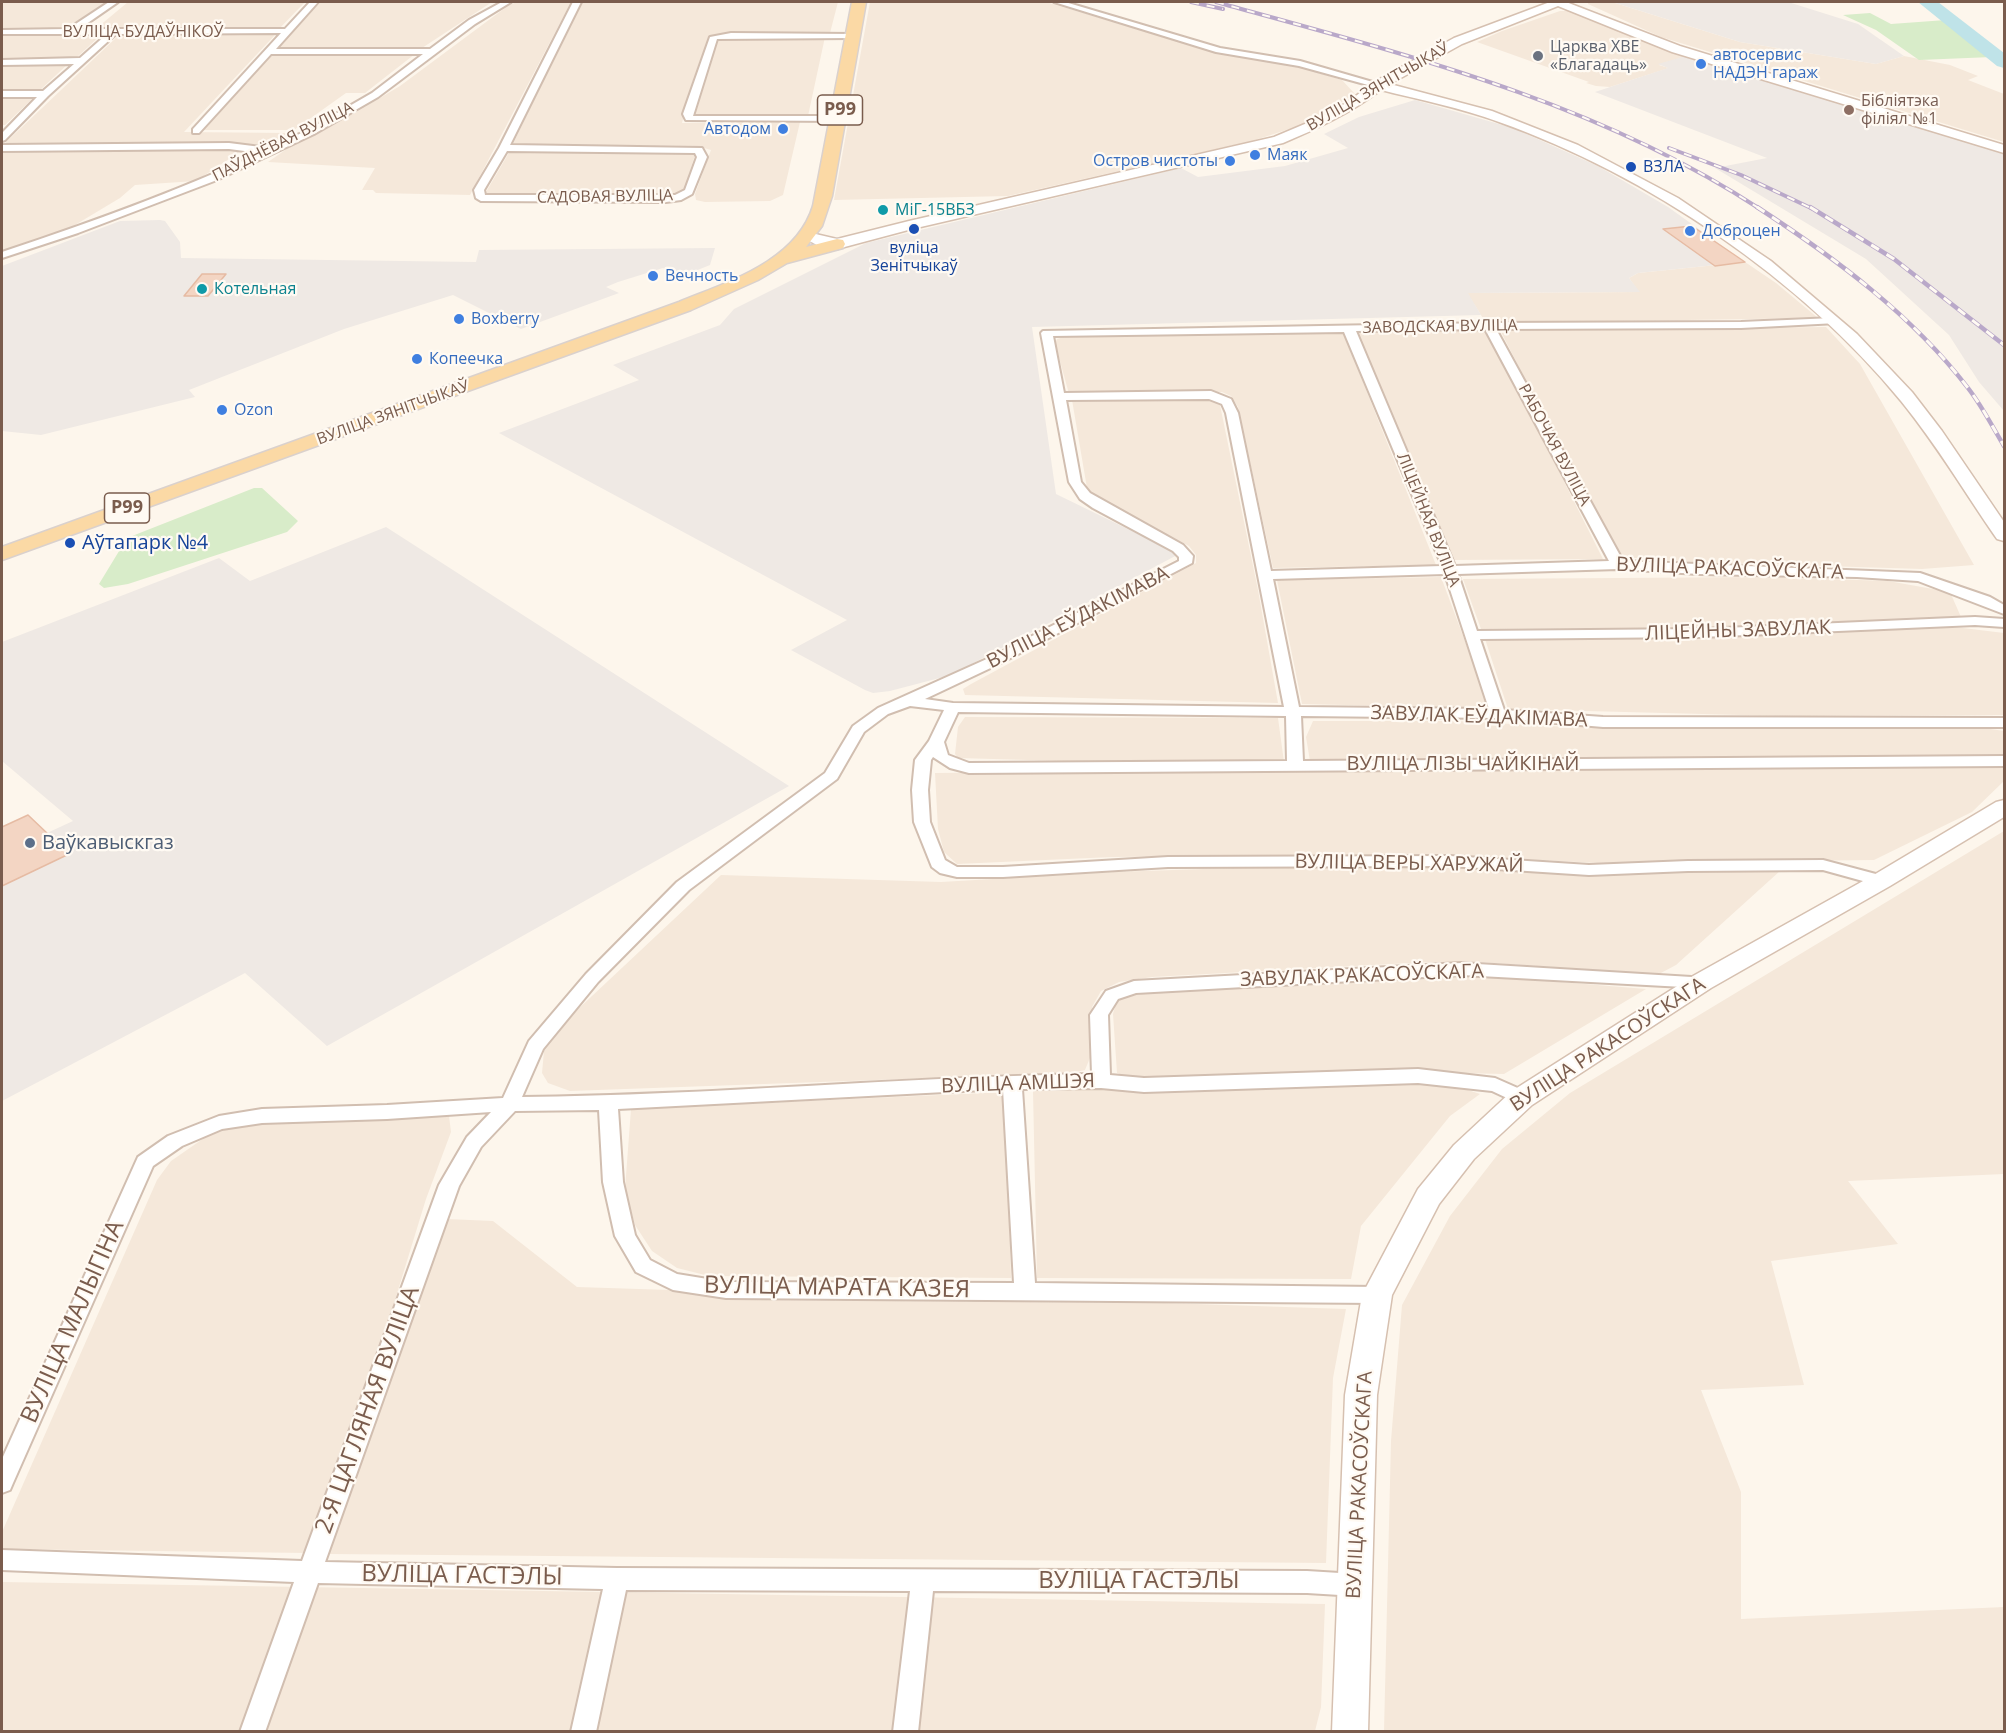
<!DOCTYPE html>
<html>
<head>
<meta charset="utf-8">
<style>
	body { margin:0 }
	#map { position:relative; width:2006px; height:1733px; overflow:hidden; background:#fdf6ec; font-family:"Open Sans",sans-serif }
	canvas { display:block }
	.frame { position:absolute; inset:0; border:3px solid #7a5c4d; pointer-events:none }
</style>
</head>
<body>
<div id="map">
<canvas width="2006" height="1733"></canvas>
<div class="frame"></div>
</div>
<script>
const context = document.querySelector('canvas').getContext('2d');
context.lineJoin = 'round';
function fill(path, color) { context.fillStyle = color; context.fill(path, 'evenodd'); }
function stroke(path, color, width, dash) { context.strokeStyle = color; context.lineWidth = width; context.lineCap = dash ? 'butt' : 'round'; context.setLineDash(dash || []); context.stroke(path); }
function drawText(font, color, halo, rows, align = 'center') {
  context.font = font + ' "Open Sans",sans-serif'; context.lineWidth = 4.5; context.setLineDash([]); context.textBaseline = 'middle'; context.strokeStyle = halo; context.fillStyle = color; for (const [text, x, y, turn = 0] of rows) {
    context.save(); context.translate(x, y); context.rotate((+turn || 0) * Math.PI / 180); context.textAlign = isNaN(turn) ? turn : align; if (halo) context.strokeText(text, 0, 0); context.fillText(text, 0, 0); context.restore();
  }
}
const residential = new Path2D(`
	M2,2H107L62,30H2Z
	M128,2H305L279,29L103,30L98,27Z
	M321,2H492L419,50L277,48Z
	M517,2H571L470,195L376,193L373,190H362L375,168L268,162L291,146L353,114L400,86L509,5Z
	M581,2H838L830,33L722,34L709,37L694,77L682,123L800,122L783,195L770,201L705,202L696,200L695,194L711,150L697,146L513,144Z
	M870,2H1046L1222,54L1302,68L1342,80L1355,94L1308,123L1252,141L1008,196L834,200Z
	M1588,2H1612L1740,42L1876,64L1904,56L1950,65L1978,76L1968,80L2004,94V142L1661,37L1588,4Z
	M1560,11H1571L1689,55L1659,65L1669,68L1610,87L1596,86L1586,83L1589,82L1477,42L1502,31Z
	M272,33L274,36L184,132L288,133L275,144L2,146L119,35Z
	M2,34L101,35L75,59L2,60Z
	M721,37H825L808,116L695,115L714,44Z
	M274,53L415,54L365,93H346L294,130H203Z
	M69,63L39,91L2,92V64Z
	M2,96H35L5,125H2Z
	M199,147L241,151L196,181L135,185L120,198L70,228L2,252V150Z
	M510,151H691L695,155L685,187L681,192L668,197L488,195L486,192Z
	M1745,262L1776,283L1818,318L1486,323L1467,293L1639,292L1629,278L1638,273Z
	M1826,327L1860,364L1974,565L1922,569L1693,562L1622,557L1547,422L1500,330Z
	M1485,329L1533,420L1603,559L1452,560L1356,332Z
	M1343,332L1436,565L1273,568L1238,407L1231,396L1222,392L1069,394L1055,343L1057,339L1067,336Z
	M1205,399L1213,400L1220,405L1258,590L1278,703L965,695L963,689L971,684L1196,563V555L1189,546L1096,497L1087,488L1072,400Z
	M1441,577L1487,700L1486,705L1480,708L1302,704L1277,580Z
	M1770,577L1888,581L1950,592L1961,617L1745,628L1481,629L1463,579Z
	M1909,628H1963L2004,633V715L1781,716L1508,709L1485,639L1689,636Z
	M965,717L1278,718L1284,762L1134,763L958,758L955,754L958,727Z
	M1313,721H1456L1569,727L1984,728L2004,731V758L1310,761L1306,737Z
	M2004,763V781L1972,812L1874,860L1598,863L1418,854L1112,857L957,864L944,852L938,829L935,773Z
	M2004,831V1174L1848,1181L1898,1244L1771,1261L1804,1385L1701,1390L1741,1492V1619L2004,1607V1731H1384L1391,1441L1402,1305L1450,1216L1502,1149L1570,1093Z
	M1357,864L1486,866L1587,876L1692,868L1778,869L1780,871L1676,965L1659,974L1477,962H1429L1152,977L1119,982L1101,991L1092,1007V1053L1085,1070L1070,1073L570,1091L548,1083L542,1073L544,1051L576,1011L721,875L941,882L1113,872Z
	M1463,974L1646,989L1504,1074L1415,1072L1203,1079L1127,1077L1117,1073L1113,1014L1116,1003L1121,998L1142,994Z
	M1382,1083L1425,1084L1462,1088L1480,1094L1450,1116L1361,1226L1351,1279L1037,1278L1033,1091L1116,1088L1170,1092Z
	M1006,1092L1011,1278L709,1276L677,1268L652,1251L635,1225L625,1189L631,1109Z
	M449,1116L451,1132L426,1199L387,1326L307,1553L2,1549V1532L157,1180L171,1161L207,1136L239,1125Z
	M447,1219L493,1221L577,1287L670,1290L753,1300L1165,1303L1346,1309L1333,1378L1326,1563L329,1554Z
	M2,1582L1325,1604L1321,1707L1315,1731L2,1732Z`);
const industrial = new Path2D(`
	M1612,2H1788L1858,24L1904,56L1876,64L1740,42Z
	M1689,55L2004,152V411L1979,382L1949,335L1866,259L1715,168L1767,158L1595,92L1668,68L1658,64Z
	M1415,100L1513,128L1598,166L1668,207L1745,262L1638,273L1629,278L1640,292L1468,293L1481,315L1032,327L1056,494L1179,554L951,675L890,691L873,693L865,690L791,650L847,620L499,433L639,380L613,365L720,325L734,309L866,243L1181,168L1198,177L1285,166L1348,148L1324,134L1359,117Z
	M160,220L165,221L180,242L181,258L476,262L479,250L715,248L710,265L680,277L663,268L618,282L606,287L619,293L521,329L453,295L344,329L189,390L195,397L41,435L2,431V266L120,221Z
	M386,527L789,786L327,1046L245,973L2,1101V886L69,854L47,833L73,821L2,761V642L219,558L250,581Z`);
const green = new Path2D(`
	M1870,13L1891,24L1946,20L1992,57L1919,60L1876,30L1843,15Z
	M254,488H262L298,521L287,532L128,584L104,588L99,584L127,538Z`);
const river = new Path2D(`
	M1918,2H1938L2004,53V68L1997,66Z`);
const building = new Path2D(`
	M1692,226L1745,262L1715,266L1663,229Z
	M202,274H226L208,296H184Z
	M28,815L69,854L2,886V827Z`);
const street = new Path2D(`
	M109,2H118L79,29H285L310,2H318L276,49H430L469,20L502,2H511L475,24L378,97L314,134L217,180L78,233L2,258V252C89,223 176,192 260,153L229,149L2,151V145L229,143L269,148L308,130L372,93L423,54H271L199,133H193V129L281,33L116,34L48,96L5,140L2,141V133L37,97H2V91H43L74,64L2,65V60L80,58L107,34H2V30L68,29Z
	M573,2H581L510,145L702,148L707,157L692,194L681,200L666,202L481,201L476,198L474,190L499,148ZM507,151L695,153L697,157L685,190L675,195H485L484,190Z
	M1054,2H1065L1220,48L1300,61L1383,85L1379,88L1299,66L1216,52Z
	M731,33L852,34L856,36L852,38L717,39L693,116H839L842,117V121L686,120L683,114L710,37Z
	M1833,318L1839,321L1837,323L1741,328L1496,329L1623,561L1920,573L1990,597L2004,605V614L1918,581L1857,577L1698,574L1618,569L1458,574L1477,631L1701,629L1975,617L2004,619V627L1975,625L1701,637L1480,639L1504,710L1603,717L2004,718V727H1603L1498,718L1301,716L1303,761L2004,756V766L969,773L950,768L933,757L931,760L928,790L930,822L945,860L957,867H1003L1168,857L1450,856L1589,865L1688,861L1823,860L1887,877L1889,881L1887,885L1881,886L1823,870L1688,871L1589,875L1450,866L1168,867L1003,877H957L940,873L932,867L914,822L912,790L915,760L929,741L944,710L910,706L888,714L864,732L837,779L689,890L598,982L543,1049L522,1097C712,1095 902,1077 1092,1074L1090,1015L1106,991L1134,981L1461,963L1708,978L1711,982L1708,986L1702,988L1461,975L1136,993L1118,999L1108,1015L1110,1075L1144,1078L1418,1069L1495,1078L1529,1093L1531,1098L1529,1103L1522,1105L1492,1091L1418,1083L1144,1092L1101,1088L1022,1089L1035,1283L1377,1287L1384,1289L1387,1295L1384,1301L1377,1303L726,1298L673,1290L636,1272L615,1236L603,1182L599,1110L515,1111L481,1147L459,1186L325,1562L617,1568L1307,1571L1356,1574L1364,1577L1368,1585L1364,1593L1356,1596L1307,1593L933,1591L918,1732H893L910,1591L626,1590L596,1732H571L603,1589L318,1583L265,1732H240L294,1582L2,1570V1550L302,1561L439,1185L467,1137L491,1112L387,1119L262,1123L222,1129L182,1146L153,1166L13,1483L10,1490L2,1493V1459L138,1157L168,1136L219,1116L262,1109L387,1105L503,1098L529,1041L586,974L677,882L825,773L853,726L878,708L989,658L1179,561V557L1173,551L1093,508L1080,499L1069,482L1041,333L1043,331L1489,323L1741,322ZM1485,329L1609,561L1455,566L1356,331ZM1344,332L1442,566L1271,571L1238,413L1231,399L1211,391L1064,393L1053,336ZM1209,399L1222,404L1226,413L1284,707L953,703L925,699L999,664L1192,563L1193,556L1183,545L1090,493L1081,482L1066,400ZM1445,574L1489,709L1299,707L1273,579ZM958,712L1286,716L1287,761L969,763L948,755L944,742ZM1003,1089L1014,1283L726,1282L677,1274L650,1260L635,1235L623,1182L618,1109Z`);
const secondary = new Path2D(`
	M1550,2H1566L1680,46L2004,145V153L1672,52L1558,6L1462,44L1390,84L1492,111L1578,145L1678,198L1771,261L1857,334L1912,392L1942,431L2004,522V541L1997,539C1965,493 1937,445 1901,401C1801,279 1648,175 1499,122C1461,108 1421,100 1381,90C1350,113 1319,128 1283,143L912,229L837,249L817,245L800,236L807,232L837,239L909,221L1274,137L1319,118L1348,102L1374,82L1454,38Z
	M2004,800V817L1890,886L1711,988L1532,1105L1474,1159L1439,1204L1392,1295L1377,1395L1368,1732H1332L1345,1395L1362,1295L1418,1189L1454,1145L1512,1091L1693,976L1872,876L1996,802Z`);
const primary = new Path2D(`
	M852,2H866L832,196L822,226L806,247L837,239L843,240L845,244L843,248L787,263L758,280L691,310L2,560V547L679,302C727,282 796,262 813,206Z`);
const railFar1 = new Path2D(`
	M1191,2L1223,9
	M1216,2C1404,54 1595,101 1760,209
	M1669,148L1741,175L1813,209`);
const rail = new Path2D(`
	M1757,207C1835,258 1911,314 1968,388C1982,406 1992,426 2004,446
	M1810,207L1894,259L2004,345`);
const markers = [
	[1538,56,6,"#6b7280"],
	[1701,64,6,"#3f7fe0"],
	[1849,110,6,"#8d6e63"],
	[783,129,6,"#3f7fe0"],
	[1255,155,6,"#3f7fe0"],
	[1230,161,6,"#3f7fe0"],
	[1631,167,6,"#1a4fb4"],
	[883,210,6,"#0f9aa8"],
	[914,229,6,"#1a4fb4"],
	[1690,231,6,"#3f7fe0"],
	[653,276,6,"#3f7fe0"],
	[202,289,6,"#0f9aa8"],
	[459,319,6,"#3f7fe0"],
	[417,359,6,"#3f7fe0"],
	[222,410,6,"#3f7fe0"],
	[70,543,6,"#1a4fb4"],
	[30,843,6,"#5c6f8a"]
];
const farStreetnames = [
	["ВУЛІЦА БУДАЎНІКОЎ",143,32],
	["ВУЛІЦА ЗЯНІТЧЫКАЎ",1378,87,-30],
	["ПАЎДНЁВАЯ ВУЛІЦА",283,142,-27],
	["САДОВАЯ ВУЛІЦА",605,197,-1],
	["ЗАВОДСКАЯ ВУЛІЦА",1440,327,-1],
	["ВУЛІЦА ЗЯНІТЧЫКАЎ",393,413,-20],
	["РАБОЧАЯ ВУЛІЦА",1554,445,62],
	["ЛІЦЕЙНАЯ ВУЛІЦА",1428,520,68]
];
const farWorshipnames = [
	["Царква ХВЕ",1550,47],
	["«Благадаць»",1550,65]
];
const farShopnames = [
	["автосервис",1713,55],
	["НАДЭН гараж",1713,73],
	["Автодом",771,129,"right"],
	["Маяк",1267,155],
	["Остров чистоты",1218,161,"right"],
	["Доброцен",1702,231],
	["Вечность",665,276],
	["Boxberry",471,319],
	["Копеечка",429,359],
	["Ozon",234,410]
];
const farEducationnames = [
	["Бібліятэка",1861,101],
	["філіял №1",1861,119]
];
const farTransitnames = [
	["ВЗЛА",1643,167],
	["вуліца",914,248,"center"],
	["Зенітчыкаў",914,266,"center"]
];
const farCulturenames = [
	["МіГ-15ВБЗ",895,210],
	["Котельная",214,289]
];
const shields = [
	[840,110,45],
	[127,508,45]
];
const shieldNames = [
	["Р99",840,110],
	["Р99",127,508]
];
const transitNames = [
	["Аўтапарк №4",82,543]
];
const streetNames = [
	["ВУЛІЦА РАКАСОЎСКАГА",1730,569,2],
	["ВУЛІЦА ЕЎДАКІМАВА",1078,618,-27],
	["ЛІЦЕЙНЫ ЗАВУЛАК",1738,631,-2],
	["ЗАВУЛАК ЕЎДАКІМАВА",1479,717,2],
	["ВУЛІЦА ЛІЗЫ ЧАЙКІНАЙ",1463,764],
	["ВУЛІЦА ВЕРЫ ХАРУЖАЙ",1409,864,1],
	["ЗАВУЛАК РАКАСОЎСКАГА",1362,976,-2],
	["ВУЛІЦА РАКАСОЎСКАГА",1608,1045,-33],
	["ВУЛІЦА АМШЭЯ",1018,1084,-2],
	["ВУЛІЦА РАКАСОЎСКАГА",1360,1485,-87]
];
const serviceNames = [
	["Ваўкавыскгаз",42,843]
];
const nearStreetnames = [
	["ВУЛІЦА МАРАТА КАЗЕЯ",837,1288,1],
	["ВУЛІЦА МАЛЫГІНА",73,1322,-66],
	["2-Я ЦАГЛЯНАЯ ВУЛІЦА",368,1410,-70],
	["ВУЛІЦА ГАСТЭЛЫ",462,1576,1],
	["ВУЛІЦА ГАСТЭЛЫ",1139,1581]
];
fill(residential, '#f5e8da');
fill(industrial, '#efe9e4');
fill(green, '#d8ecc9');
fill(river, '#bfe3e8');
fill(building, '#f3d5c3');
stroke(building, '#e6bba3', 1.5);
stroke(street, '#d1beb0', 4);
stroke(secondary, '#d6c0b0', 3);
stroke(primary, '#dad1cd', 3);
fill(street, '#fff');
fill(secondary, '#fff');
fill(primary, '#fbd9a5');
stroke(railFar1, '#b9a8c9', 4);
stroke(rail, '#b9a8c9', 4.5);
stroke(railFar1, '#fffaf3', 2, [8]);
stroke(rail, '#fffaf3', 3, [9]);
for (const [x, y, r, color] of markers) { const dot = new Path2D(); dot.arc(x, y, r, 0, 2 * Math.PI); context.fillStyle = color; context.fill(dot); stroke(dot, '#fffaf3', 2); }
drawText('16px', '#7a5c4d', '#fffaf3', farStreetnames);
drawText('16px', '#5b616d', '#fffaf3', farWorshipnames, 'left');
drawText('16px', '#366cbe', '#fffaf3', farShopnames, 'left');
drawText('16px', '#785e54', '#fffaf3', farEducationnames, 'left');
drawText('16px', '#164399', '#fffaf3', farTransitnames, 'left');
drawText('16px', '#0d838f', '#fffaf3', farCulturenames, 'left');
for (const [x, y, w] of shields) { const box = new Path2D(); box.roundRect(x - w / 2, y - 15, w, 30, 4.5); context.fillStyle = '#fffaf3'; context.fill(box); stroke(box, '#7a5c4d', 1.5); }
drawText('bold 18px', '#7a5c4d', null, shieldNames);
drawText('20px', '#164399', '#fffaf3', transitNames, 'left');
drawText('20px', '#7a5c4d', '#fffaf3', streetNames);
drawText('20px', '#4e5e75', '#fffaf3', serviceNames, 'left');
drawText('24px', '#7a5c4d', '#fffaf3', nearStreetnames);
</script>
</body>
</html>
